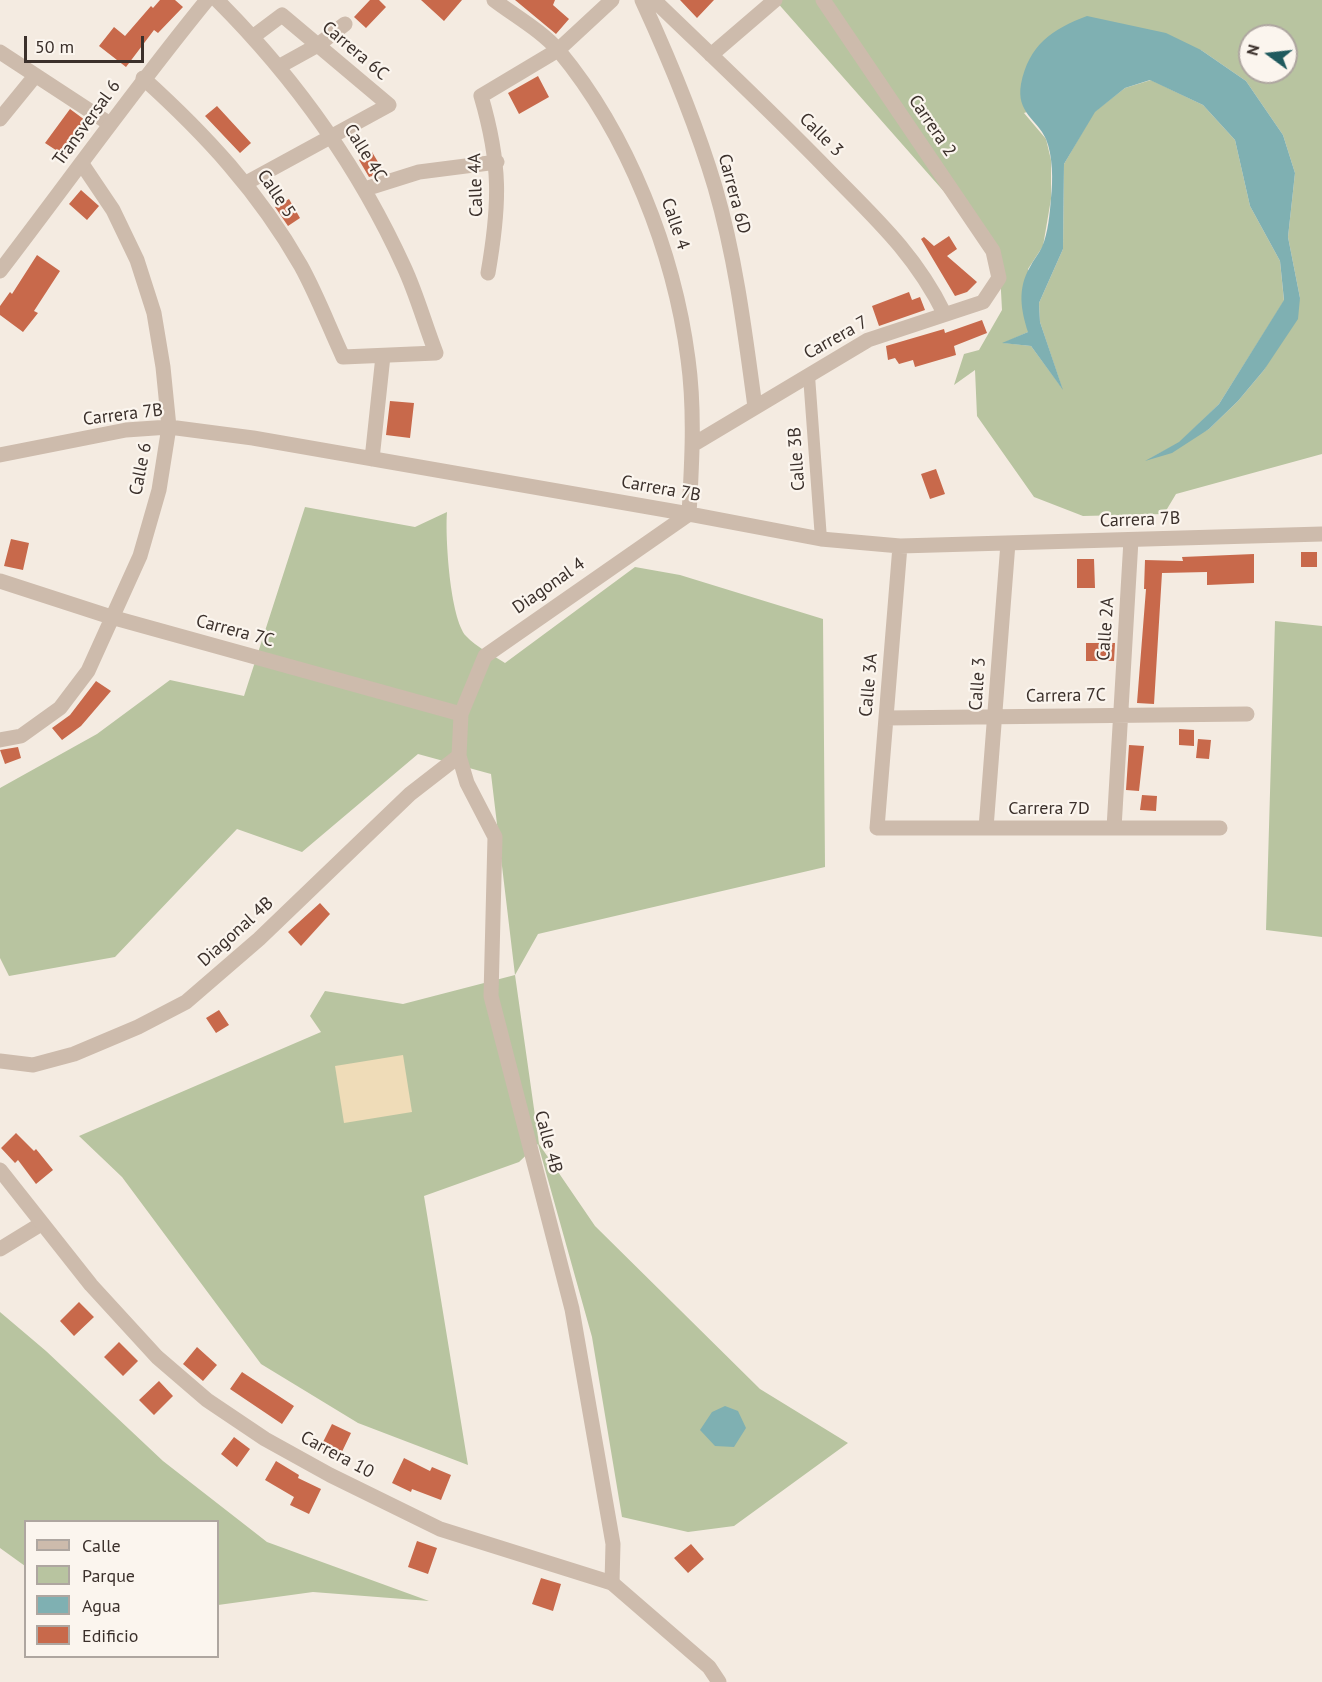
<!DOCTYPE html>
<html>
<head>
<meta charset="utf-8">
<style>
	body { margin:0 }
	#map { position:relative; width:1322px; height:1682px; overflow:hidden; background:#f4ebe1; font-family:"PT Sans",sans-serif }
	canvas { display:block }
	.legend { position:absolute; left:24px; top:1520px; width:195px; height:138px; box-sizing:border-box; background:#fbf5ee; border:2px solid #aea6a0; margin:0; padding:8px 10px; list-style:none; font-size:18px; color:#3b302b }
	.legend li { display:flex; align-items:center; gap:12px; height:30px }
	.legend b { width:30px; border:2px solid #aea6a0 }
	.north { position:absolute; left:1238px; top:24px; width:60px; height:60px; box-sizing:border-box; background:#fbf5ee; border:2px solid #aea6a0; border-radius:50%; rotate:285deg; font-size:16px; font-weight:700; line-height:24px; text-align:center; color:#3b302b }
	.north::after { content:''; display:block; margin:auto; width:21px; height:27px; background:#1f5a5e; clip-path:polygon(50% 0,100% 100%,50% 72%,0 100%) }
	.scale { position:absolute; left:24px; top:36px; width:120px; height:27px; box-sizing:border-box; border:3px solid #3b302b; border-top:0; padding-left:8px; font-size:18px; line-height:21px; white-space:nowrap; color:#3b302b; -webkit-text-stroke:4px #fbf5ee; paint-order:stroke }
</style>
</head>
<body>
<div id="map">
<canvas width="1322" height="1682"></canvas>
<ul class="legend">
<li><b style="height:8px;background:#cdbbac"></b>Calle</li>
<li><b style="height:16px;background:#b8c4a0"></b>Parque</li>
<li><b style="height:16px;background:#7fb0b2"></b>Agua</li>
<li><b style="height:16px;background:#c8694b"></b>Edificio</li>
</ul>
<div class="north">N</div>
<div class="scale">50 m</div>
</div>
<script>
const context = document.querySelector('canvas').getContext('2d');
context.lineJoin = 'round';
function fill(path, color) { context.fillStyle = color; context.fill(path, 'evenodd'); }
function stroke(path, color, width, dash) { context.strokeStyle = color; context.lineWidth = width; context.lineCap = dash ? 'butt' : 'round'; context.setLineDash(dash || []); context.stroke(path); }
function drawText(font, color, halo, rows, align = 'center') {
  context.font = font + ' "PT Sans",sans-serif'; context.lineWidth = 4.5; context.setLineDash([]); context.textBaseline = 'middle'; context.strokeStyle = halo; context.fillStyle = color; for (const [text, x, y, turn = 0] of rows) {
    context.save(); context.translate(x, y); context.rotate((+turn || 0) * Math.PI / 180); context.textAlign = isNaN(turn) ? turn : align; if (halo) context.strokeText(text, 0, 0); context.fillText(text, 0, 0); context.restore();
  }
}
const green = new Path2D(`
	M775,0H1322V454L1176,494L1164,514L1083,516L1034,497L977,416L975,370L954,385L964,354L979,350L1002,310L999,254ZM1250,36H1286V72H1250ZM1201,50L1246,81L1283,135L1295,173L1288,237L1300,298L1264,370L1238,401L1209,429L1149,459L1179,443L1219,404L1284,301L1280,261L1250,206L1235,140L1203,105L1151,80L1125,88L1094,112L1064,164L1063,249L1039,303L1040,322L1062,388L1031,346L1004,343L1028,332V269L1043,246L1051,199V160L1046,139L1024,113Z
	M305,507L415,527L447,512C445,537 450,618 466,636C476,647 493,655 505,663L635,567L680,575L823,619L825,867L538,934L515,975L539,1144L595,1226L760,1389L848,1443L734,1526L688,1532L622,1517L592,1337L538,1144L519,1162L424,1196L468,1465L358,1423L261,1364L122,1177L79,1136L321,1032L310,1016L325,991L403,1004L515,975L491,774L418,754L302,852L237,829L115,957L9,976L0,958V788L97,734L170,680L244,696Z
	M1275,621L1322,626V937L1266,930Z
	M0,1312L46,1351L163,1461L267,1542L429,1601L313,1592L218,1605V1522H26L25,1566L0,1548Z`);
const sand = new Path2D(`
	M403,1055L412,1112L344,1123L335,1066Z`);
const water = new Path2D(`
	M1087,16L1166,33L1201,50L1246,81L1283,135L1295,173L1288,237L1300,298L1298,319L1264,370L1238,401L1209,429L1172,453L1145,461L1179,442L1219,404L1284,300L1280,261L1250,206L1235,140L1203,105L1150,80L1125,88L1095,112L1064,164L1063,249L1039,303L1040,322L1063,390L1031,346L1002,343L1028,332C1021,310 1017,289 1030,267C1033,260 1039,254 1042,247C1048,234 1050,212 1051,198C1053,181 1053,156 1046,139C1037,119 1016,113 1021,84C1029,45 1052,29 1087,16Z
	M725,1406L738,1411L746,1428L734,1447L715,1446L700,1430L712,1412Z`);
const building = new Path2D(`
	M160,0H175L183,7L158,33L154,30L126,67L99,46L114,27L125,36L151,6L153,8Z
	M370,0H379L386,7L366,28L354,17Z
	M421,0H462L444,21Z
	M515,0H555L553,5L569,19L556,34Z
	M680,0H714L697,18Z
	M538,76L549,97L519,114L508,93Z
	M217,106L251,143L240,153L205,116Z
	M70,109L89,123L68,158L45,143Z
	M372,152L384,172L369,177L359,160Z
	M81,190L99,206L87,220L69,204Z
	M289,199L300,218L288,226L275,207Z
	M949,236L957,249L947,256L977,282L967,292L955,296L921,239L924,237L934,246Z
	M37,255L60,271L34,311L38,313L23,332L0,315V306L10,292L12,294Z
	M909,292L912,300L920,297L925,310L879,326L872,306Z
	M982,320L987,333L954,346L956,355L915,367L913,360L899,364L895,358L888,360L886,346L944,329L945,333Z
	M390,401L414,403L410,438L386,435Z
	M936,469L945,494L930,499L921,474Z
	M11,539L29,543L23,570L4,566Z
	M1301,552H1317V567H1301Z
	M1254,554V583L1207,585V572L1162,573L1154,704L1137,703L1146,589H1144L1145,560L1183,561L1182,557Z
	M1077,559H1094L1095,588H1077Z
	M1086,643H1115L1114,661H1086Z
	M96,681L111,691L81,726L62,740L52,728L70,715Z
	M1179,729L1194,730V746L1179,745Z
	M1198,739L1211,740L1209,759L1196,758Z
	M1129,745L1144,746L1139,791L1126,790Z
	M18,747L21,758L5,764L0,750Z
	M1142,795L1157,796L1156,811L1140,810Z
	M320,903L330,914L301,946L288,932Z
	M219,1010L229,1025L216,1033L206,1018Z
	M16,1133L34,1151L36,1149L53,1170L36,1184L18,1160L15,1163L1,1148Z
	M79,1302L94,1317L74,1336L60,1321Z
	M119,1342L138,1361L123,1376L104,1357Z
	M197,1347L217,1365L203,1381L183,1364Z
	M242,1372L294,1406L282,1424L230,1389Z
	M159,1381L173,1396L154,1415L139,1400Z
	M332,1424L351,1433L339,1458L320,1448Z
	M234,1437L250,1449L237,1467L221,1454Z
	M404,1458L430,1471L432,1467L451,1475L441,1500L412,1489L411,1492L392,1483Z
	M276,1461L299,1475L298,1478L321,1489L309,1514L290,1505L294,1497L265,1480Z
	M417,1541L437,1548L428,1574L408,1567Z
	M691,1544L704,1559L688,1573L674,1558Z
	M541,1578L561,1584L553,1611L532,1604Z`);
const pedestrian = new Path2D(`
	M809,376L821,539`);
const minor = new Path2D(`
	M494,0C515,16 542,31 559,51C628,134 674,252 688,359C695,410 692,462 689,514
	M642,0C670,61 696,123 715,187C736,259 745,333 755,407
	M654,0C713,57 773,113 830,172C875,218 915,254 944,313
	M0,52L110,124
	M711,55L775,0
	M280,66L318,45L345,24
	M143,78C205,134 259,192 301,266C317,295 329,327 343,357L436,353C425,325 417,295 404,267C358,166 296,79 217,0
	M0,119L35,76
	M246,183L389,105L282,15L254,36
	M365,189L419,172L497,162
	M488,273C500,204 501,164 481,96L558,50L612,0
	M694,444L868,340L983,302L999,278L993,251L823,0
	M0,455L126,430L169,427L253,438L689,514L821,539L900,546L1322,534
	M372,459L383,356
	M900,546L877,828H1220
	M0,581L111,617L461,714
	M886,718L1247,714
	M0,740L21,736L60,708L88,671L140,556L159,490L169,427L163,367L154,313L137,260L113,210L82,164
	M986,828L1008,543
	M1114,828L1131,540
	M0,1061L33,1065L74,1054L138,1027L186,1002L259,939L410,794L459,756
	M0,1249L41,1224
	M612,1583L613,1544L572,1309L491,996L495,837L467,783L459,756L461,714L485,656L689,514`);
const tertiary = new Path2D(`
	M0,271C69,181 135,88 207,0
	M0,1170L91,1285L157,1357L207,1400L265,1439L330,1475L440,1529L612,1583L709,1667L719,1682`);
const streetNames = [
	["Carrera 6C",355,51,40],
	["Transversal 6",87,123,-54],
	["Carrera 2",932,126,56],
	["Calle 3",821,135,45],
	["Calle 4C",365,153,58],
	["Calle 4A",476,185,-92],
	["Calle 5",276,194,56],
	["Carrera 6D",734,194,75],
	["Calle 4",675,224,71],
	["Carrera 7",836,338,-29],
	["Carrera 7B",123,415,-7],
	["Calle 3B",797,459,-94],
	["Calle 6",141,469,-79],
	["Carrera 7B",661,489,10],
	["Carrera 7B",1140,520,-2],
	["Diagonal 4",549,586,-35],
	["Calle 2A",1106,629,-86],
	["Carrera 7C",235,631,15],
	["Calle 3",978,684,-86],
	["Calle 3A",869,685,-85],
	["Carrera 7C",1066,696,-1],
	["Carrera 7D",1049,809],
	["Diagonal 4B",236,932,-42],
	["Calle 4B",548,1142,75],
	["Carrera 10",337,1455,28]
];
fill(green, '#b8c4a0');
fill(sand, '#efdcb8');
fill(water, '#7fb0b2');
fill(building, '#c8694b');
stroke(pedestrian, '#cdbbac', 12);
stroke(minor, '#cdbbac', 15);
stroke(tertiary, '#cdbbac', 15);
drawText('18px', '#3b302b', '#fbf5ee', streetNames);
</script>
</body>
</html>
